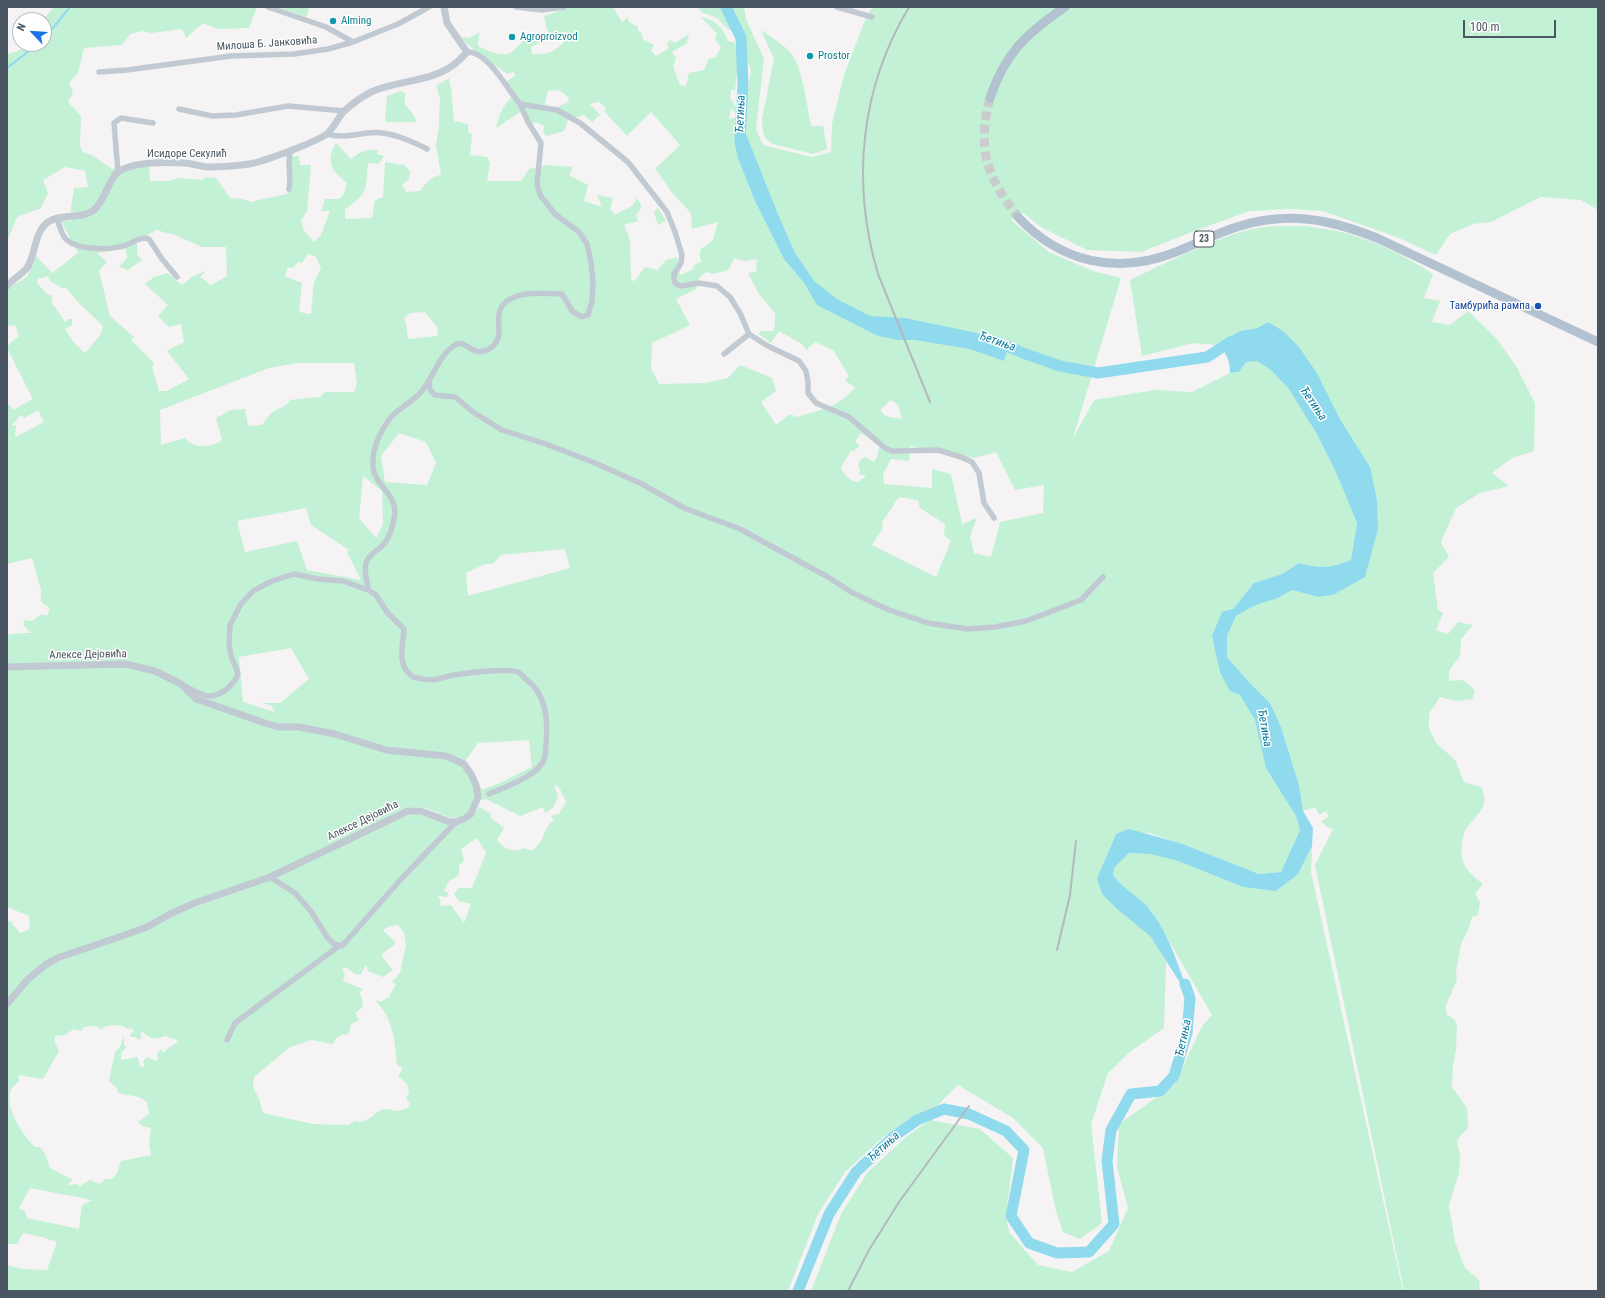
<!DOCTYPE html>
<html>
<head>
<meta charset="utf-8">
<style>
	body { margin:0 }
	#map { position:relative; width:1605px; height:1298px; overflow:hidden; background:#f5f3f3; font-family:"Roboto Condensed",sans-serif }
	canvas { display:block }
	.frame { position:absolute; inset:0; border:8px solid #4a5661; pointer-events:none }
	.north { position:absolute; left:12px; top:12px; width:40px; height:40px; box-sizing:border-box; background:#fff; border:1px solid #b7bbc0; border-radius:50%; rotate:295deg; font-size:11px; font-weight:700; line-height:16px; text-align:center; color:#4a5661 }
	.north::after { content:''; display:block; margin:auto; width:14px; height:18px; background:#1a73e8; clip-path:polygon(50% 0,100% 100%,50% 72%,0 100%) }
	.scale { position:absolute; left:1463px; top:20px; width:93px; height:18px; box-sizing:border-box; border:2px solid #4a5661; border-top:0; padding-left:5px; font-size:12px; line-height:14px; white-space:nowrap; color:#4a5661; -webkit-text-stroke:3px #fff; paint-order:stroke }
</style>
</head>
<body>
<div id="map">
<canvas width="1605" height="1298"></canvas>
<div class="frame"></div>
<div class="north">N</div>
<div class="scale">100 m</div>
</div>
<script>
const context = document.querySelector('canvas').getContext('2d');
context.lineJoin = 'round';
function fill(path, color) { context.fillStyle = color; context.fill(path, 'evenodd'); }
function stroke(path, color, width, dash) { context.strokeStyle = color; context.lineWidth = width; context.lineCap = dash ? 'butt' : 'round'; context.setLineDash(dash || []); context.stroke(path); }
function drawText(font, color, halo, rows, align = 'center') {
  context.font = font + ' "Roboto Condensed",sans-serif'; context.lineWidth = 3; context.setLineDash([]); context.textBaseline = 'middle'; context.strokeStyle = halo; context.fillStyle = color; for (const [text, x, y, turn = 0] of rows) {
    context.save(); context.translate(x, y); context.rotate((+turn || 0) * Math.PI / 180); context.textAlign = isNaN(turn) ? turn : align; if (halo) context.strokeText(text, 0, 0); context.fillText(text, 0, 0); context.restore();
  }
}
const green = new Path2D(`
	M54,7H257L249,28L218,29L203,23L186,38L182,29L151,33L142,31L130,34L122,45L84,48L78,73L69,83L73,93L68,102L81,116L80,145L82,151L95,157L112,169L124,166H149L150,181H169L177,178L203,180L205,177L216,178L231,199L238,198L253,202L257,200H259L287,194L292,173L291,157L299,156L300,165H311L307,211L301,221L303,229L314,242L321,235L330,211H321L325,199H339L344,194L347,183C332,171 325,161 336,143L351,159C360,152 366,149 378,150L377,154L384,156L379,164L368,163C366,187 368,195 345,209V219L372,218L375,200L383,197L385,162L404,165L410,171L409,179L402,185L406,192L420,191C424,185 433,175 441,175L436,145L439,126L440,97L436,86L449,78L451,88L454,121L468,124V132L472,134L470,155L487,157L490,163L487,181H521L529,169L548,165L573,167L569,175L588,185L584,201L602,207L597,195L613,198L610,209L615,215L632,206L637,198L642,207L636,215L638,221L624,225L630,240L631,280L635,281L645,267L658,270L666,260L677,257L680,275L692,270L695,264L702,262L700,259V250L713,240L718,222L692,229L691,213L672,193L658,172L655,169L680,145L651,112L627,136L604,111L606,108L599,102L590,104L600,115L592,122L584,115L568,120L564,131L546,136L543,131L545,126L536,122L533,124L520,112L496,128C499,114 504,103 515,94L506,82L516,75L513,72L508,74C492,64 474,52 461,37L469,38L479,33H481L479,35L478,46C508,61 510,56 530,33L538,36L541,42L531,47L532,54C548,55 552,53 564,42L548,33L544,16L557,12L563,7H613L622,22L628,17L629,22L638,27V31L641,32L643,39L654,45L651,51L656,56L669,48L667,43L671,40L675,43L689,34L687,43L672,52L676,58L673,67L680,85L686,86L689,73L704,70L709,58H715L721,47L715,39L717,34L701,17C715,20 723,27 728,41L735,43L738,62L735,90H731L730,98L737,108V115L731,108L729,119L745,116L751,69L734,32L728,29L717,18L701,12L698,7H744L746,19L764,59L756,129L763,145L812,157L831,152L832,124L844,75L867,15L873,7H1598V210L1581,200L1541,197L1491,222L1473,224L1450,234L1436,255L1399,238L1323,211L1291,209L1250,211L1197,230L1141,252L1087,250L1041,227L1023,213L1011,220L1049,252L1093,271L1121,278L1073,438L1094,400L1155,390L1192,392L1230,373L1239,372L1246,362L1257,360L1271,370L1288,388L1315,431L1335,470L1357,523L1351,560C1328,568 1322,569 1299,563L1282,574L1254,583L1212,636L1215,646L1255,720L1266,765L1296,816L1300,830L1281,872L1259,874L1180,843L1149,833L1116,834L1098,876L1097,879L1102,894L1117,909L1150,936L1166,961L1164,1028L1131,1051L1108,1073L1091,1124L1102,1223L1080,1239L1063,1232L1056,1211L1043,1148L1013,1118L958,1085L933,1110L907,1120L883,1137L845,1172L818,1214L788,1291H7V1265L22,1269L47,1270L57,1242L42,1237L23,1233L17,1244H7V920L11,922L20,933L30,929L29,916L7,907V635L21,633H31L23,625L24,620L32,621L42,614L47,616L50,608L41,602V590L32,558L7,564V402L13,410L33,399L7,348V346L19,336L15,325L7,326V289L27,277L36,256L52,273L78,253L61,221H72C69,210 73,199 74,188L88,187L85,171L65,167L43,180L48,193L41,208L17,217L7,242V54C20,51 31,44 44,44V20H42ZM557,90L562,92L569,98L568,102L549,111L546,110L545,102L548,91ZM156,230L175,235L202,247H226L227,276L211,285L200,277L206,271L193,276L182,285L167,273L154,277L145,284L168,305L158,316L169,327L181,324L184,342L167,351L189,379L167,391H159L152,367L154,363L131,340L134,337L110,316L99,271L107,262L97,253L126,249L127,258L119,267L128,270L142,260L137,254V242ZM308,254L316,257L321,268L314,283L311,314L299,312L302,283L285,276L288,267L293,268L298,262L302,263ZM735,258L744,261L757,259L756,272L748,273L759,294L775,313V325L773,331H761L759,334L771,343L779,331L802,344L806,350L815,342L833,350L849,376L845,381L855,387C840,407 820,410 797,417L790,414L776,425L761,402L776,391L772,378L740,365L728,378L705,383L659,384L651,369L652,343L690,325L676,299L696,289L699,278L706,272L713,274L728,270ZM48,276L50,281L62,288H66L80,304L103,326L101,334L85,353L74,343L65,329L72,325V319H68L66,323L52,303V296L47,294L37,283L38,279ZM425,312L438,328L437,336L408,339L406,324L404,319L410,313ZM298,363H354L357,383L354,392H325L320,397L290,400L286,405L272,412L262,425L248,426L245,409L231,410L216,418L222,440C212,448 193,449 185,438L161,445L160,410L269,368ZM891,400L898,405L902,419L885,416L880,410ZM38,410L44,422L15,437L16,425L11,426L21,415L24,418ZM399,433L426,442L436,463L427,485L385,482L381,456ZM861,433L879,446L877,457L874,462L865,457L860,460L858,465L860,469L859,474L866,476L858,482C848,480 845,476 841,467L851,451H854L860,446L855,441ZM910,446L974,458L996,452L1015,490L1044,485L1043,513L1000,522L991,557L974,553L970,536L977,518L962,524L951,474L932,469V488L884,484L883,474L891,459L909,461ZM363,476L382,491L383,524L376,538L359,518ZM899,497L918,500L920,508L945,524L944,535L951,541L936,577L872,545L883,528L882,522ZM306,508L311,525L349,550L347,552L361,580L307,570L297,541L245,552L237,521ZM565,549L570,568L468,596L466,573L485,564H493L501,555ZM291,648L309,679L280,703H261L272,706L275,712L243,702L239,657ZM529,740L532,767L502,782L482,790L465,761L478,743ZM554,785L559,787L566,802L559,814L551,816L554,822H551C542,833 545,842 531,851L525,848C514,853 505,850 497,840L504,828L491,818L490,813L479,807L473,816L465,823L450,825L416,813L404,816L270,880L184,911L51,965L75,949L143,926L297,863L412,807C417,807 423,807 428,809C450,816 460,830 475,801L486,799L520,816L543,807L545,813L553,808L558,797ZM477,838L486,853L472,888H458L454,894L459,901L471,904L464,923L451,905L439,906L441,901L438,896L447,897L449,890L446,893L444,891L449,881L455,878L459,874V865L464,861L461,849ZM398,925L404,933L406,945L400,973L392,982L396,984L389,997L380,1002L375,1000C393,1019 395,1039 397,1065L403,1068L398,1076L407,1084L409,1092L406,1098L410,1103L408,1108L399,1111L384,1109L377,1112L372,1117L362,1122L355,1121L348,1125L313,1124L263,1113L259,1099L253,1087L254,1077L290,1047L311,1040L333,1044L336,1038L343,1034L345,1035L349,1033L351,1024L359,1020L355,1013L363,1007L362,998L359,994L363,989L343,981L345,974L342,970L345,967L357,975L361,974L366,965L368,971L383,977L393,970L381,955L396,943L383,930L390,926ZM117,1025L123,1026L128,1029L130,1028L134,1031L131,1033L130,1037H135L139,1040L142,1037L140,1033L143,1032C149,1039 157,1040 165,1036L177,1040L178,1042L168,1048L163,1053L162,1049L157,1053V1056L159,1058L156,1061L147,1057L143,1062L145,1066L140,1067L138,1057L121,1060V1053L127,1047L124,1046V1035L120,1047L115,1052L109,1081L117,1088V1092C128,1097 136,1093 147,1102L149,1114L138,1122L142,1126L151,1128L149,1144L151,1155L121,1161L117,1174L111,1179H105L100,1184L90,1180L80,1186L77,1184L67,1185L73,1180L50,1168L45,1154L40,1147H35C23,1136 4,1107 11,1090C12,1087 17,1083 19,1081V1075L43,1079L59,1051L55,1042V1036L65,1035L74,1029L81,1031L84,1027L96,1026L101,1030L106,1026ZM30,1188L92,1200L82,1205L79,1229L27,1218L25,1211L19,1208Z
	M278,7H310L306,17Z
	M761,30C769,35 786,47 791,53C803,69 807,106 811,126H823L827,149L813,154L773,144L766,139L763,133L762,119L774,59Z
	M401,91L405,93V104L415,117L416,122H386L385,120L387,96Z
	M658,208L666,221L658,225L654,212Z
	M1306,226C1316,228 1327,229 1337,231C1371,239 1405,255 1433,274L1424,298L1440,301L1432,322L1450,325L1468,311L1496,338L1516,366L1535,403L1534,451L1512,458L1492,473L1509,486L1480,493L1456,508L1441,542L1449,557L1433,573L1438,610L1443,613L1436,630L1448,634L1458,622L1473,625L1461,639L1460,656L1449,671V681L1463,680L1475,690L1473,699L1455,701L1440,697L1429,714V728L1436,743L1455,760L1464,782L1481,787C1493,809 1471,817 1464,833C1463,836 1463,840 1462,842C1459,863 1467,872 1483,884L1475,894L1480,902L1478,915L1472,917L1468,930L1461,944L1456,971L1457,980L1445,1007L1447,1015L1454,1019L1457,1025L1456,1050L1453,1066L1452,1087L1467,1108L1468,1128L1461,1135L1457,1141L1460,1155L1459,1173L1449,1205L1455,1242L1465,1268L1479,1280L1480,1291H1404L1315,865L1333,829L1326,826L1321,821L1329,817L1326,811L1319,815L1315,807L1303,811L1299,785L1281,727L1270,703L1250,683L1227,657V636L1236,616L1256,605L1278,598L1292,590L1318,597L1378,529L1341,421L1317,373L1299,347L1268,322L1257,328L1240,331L1216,345L1193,343L1142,356L1130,280C1167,262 1208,241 1248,230C1267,225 1287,226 1306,226Z
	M1312,846L1311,872L1403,1291H811L841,1214L868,1172L906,1137L929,1120L980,1129L1013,1158L1006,1216L1009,1232L1038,1265L1072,1272L1109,1251L1128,1208L1117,1167L1119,1124L1175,1084L1202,1026L1212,1015L1151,910L1117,882L1113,875L1115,867L1129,853L1150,854L1178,861L1243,887L1298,874Z`);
const water = new Path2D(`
	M746,134L777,212L795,253L814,281L837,299L870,316L905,318L986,335L1009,345L1004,361L970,349L915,340H898L878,336L817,305L805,284L784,259L755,201L738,158L734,140Z
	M1268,322L1283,331L1299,347L1317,373L1341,421L1370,467L1377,500L1378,529L1365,577L1333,595L1318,597L1292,590L1278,598L1256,605L1236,616L1227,636V657L1250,683L1270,703L1281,727L1299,785L1303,811L1313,828L1312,846L1298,874L1276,891L1243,887L1178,861L1150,854L1129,853L1115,867L1113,875C1123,890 1141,897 1151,911C1170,936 1179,968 1190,998L1150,936L1117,909L1102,894L1097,879L1098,876L1116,834L1129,829L1180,843L1259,874L1281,872L1300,830L1296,816L1266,768L1255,720L1240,695L1230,691L1220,672L1212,636L1222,612L1233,609L1254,583L1282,574L1299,563C1322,569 1328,568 1351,560L1357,523L1335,470L1315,431L1288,388L1271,370L1257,361L1246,362L1239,372L1230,373C1230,362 1227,351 1216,345L1240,331L1257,328Z`);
const stream = new Path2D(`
	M44,39L70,7
	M7,68L38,44`);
const river = new Path2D(`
	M726,7L741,38L743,84L740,139L745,151
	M994,341L1023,353L1060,366L1098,373L1207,357L1232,341
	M798,1291L829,1214L856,1172L893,1137L917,1120L944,1109L969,1114L1006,1131L1024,1150L1011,1216L1029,1243L1057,1253L1089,1252L1114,1224L1107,1161L1111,1130L1131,1094L1160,1091L1174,1076L1187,1033L1190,998L1185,984`);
const primaryTunnel = new Path2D(`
	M990,98C977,149 986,176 1018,217`);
const minor = new Path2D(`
	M268,7L326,27L353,42
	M516,7L542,10L564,7
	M837,7L872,17
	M467,52C487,50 508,90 520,104L557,110L580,123L628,162L667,212L675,232L682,255L681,263L674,274V280L676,284L681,286L699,283L717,286L730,297L740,313L749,334L766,345L799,361L806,371L808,382V393L816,403L849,417L885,448L892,451L938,450L961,457L972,462L979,473L984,503L994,518
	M99,72L127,70L231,56L294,54L328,49L353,42L398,24L429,7
	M179,109L212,116L236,115L288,106L345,111
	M327,134C341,138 353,135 367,133C387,130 410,140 427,149
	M118,172L114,123L121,118L153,123
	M289,189C292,176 286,162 291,150
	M57,218C59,224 61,234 65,238C76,251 111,250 126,245C135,242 140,236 149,239L162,259L177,277
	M724,354L749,334
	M429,382L430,390L435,395L455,397L473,412L502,430L546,444L595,463L642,484L684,508L740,529L828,577L851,592L889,610L928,623L968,629L995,627L1026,621L1081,600L1103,577
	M368,590L376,595L387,612L404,629C403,646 396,666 413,677C415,678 419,678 422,679C437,681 439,678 454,675C465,673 508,668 518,672C521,673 524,678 527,680C550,698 548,729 545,756C542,775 505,787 489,794
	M185,686C191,689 202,696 209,696C222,696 235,684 238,673L231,656L229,643L230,625L241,604L253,591L272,581L294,574L318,579L343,581L368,590C368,581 363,572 366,563C368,555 377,551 382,546C390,538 394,523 395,513C396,494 374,484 373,467C371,447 385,418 403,407C409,402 416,398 421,392C434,377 438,356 455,345C466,337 473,362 493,346C503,337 497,325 499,314C504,289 543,293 562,294L573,312L582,317L588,315L592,301L593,282L591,262L587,244L579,232L555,214L540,195L537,184L541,143L528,122L520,104
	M270,877L295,893L310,910L327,937L334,944L342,946L403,877L456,822
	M227,1040L235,1023L339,946`);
const tertiary = new Path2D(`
	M7,286C13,279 21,275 27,268C36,254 34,232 48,222C61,213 81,220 94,210C105,201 109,178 118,172C134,161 165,162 183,163C191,163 199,166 207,167C221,167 236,166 249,164C263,162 319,141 328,133C334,127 338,118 344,111C351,105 363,96 371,92C405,77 440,85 467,52L447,23L444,7
	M7,667L125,664L155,671L181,684L196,699L265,723L279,727H299L335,734L386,750L446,756L464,764L471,774L476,785L478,797L471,814L464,819L456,822H450L421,811H408L270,877L195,903L172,913L147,927L125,935L60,957L48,963L28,979L7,1004`);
const primary = new Path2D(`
	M990,98C1005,53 1026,34 1065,7
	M1018,217C1060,262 1116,275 1173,253C1204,241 1234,224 1267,220C1305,214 1342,224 1377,238L1598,342`);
const rail = new Path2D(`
	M909,7C860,89 851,183 878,274L930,402
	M1057,950L1070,895L1076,841
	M848,1291L869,1250L899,1202L969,1106`);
const markers = [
	[333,21,4,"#0f9aa8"],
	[512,37,4,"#0f9aa8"],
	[810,56,4,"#0f9aa8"],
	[1538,306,4,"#1a4fb4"]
];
const shields = [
	[1204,239,20]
];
const shieldNames = [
	["23",1204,239]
];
const cultureNames = [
	["Alming",341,21],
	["Agroproizvod",520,37],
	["Prostor",818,56]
];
const streetNames = [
	["Милоша Б. Јанковића",267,44,-4],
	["Исидоре Секулић",187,154],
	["Алексе Дејовића",88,655,-1],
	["Алексе Дејовића",363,821,-26]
];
const transitNames = [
	["Тамбурића рампа",1530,306]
];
const waterNames = [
	["Ђетиња",741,114,-88],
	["Ђетиња",997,342,19],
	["Ђетиња",1313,404,56],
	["Ђетиња",1264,728,80],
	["Ђетиња",1184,1038,-78],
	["Ђетиња",884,1147,-42]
];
fill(green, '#c3f1d5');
fill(water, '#90daee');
stroke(stream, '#90daee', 2);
stroke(river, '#90daee', 11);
stroke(primaryTunnel, '#caccce', 9, [9, 4.5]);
stroke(minor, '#c1cad2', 5.5);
stroke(tertiary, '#c1cad2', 7);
stroke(primary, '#b3c2d1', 9);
stroke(rail, '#b5b8bd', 2);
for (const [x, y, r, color] of markers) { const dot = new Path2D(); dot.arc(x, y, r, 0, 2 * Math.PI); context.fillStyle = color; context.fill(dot); stroke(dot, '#fff', 1.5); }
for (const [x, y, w] of shields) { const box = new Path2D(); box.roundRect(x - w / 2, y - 8, w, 16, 3); context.fillStyle = '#fff'; context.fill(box); stroke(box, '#4a5661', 1); }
drawText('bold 10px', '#4a5661', null, shieldNames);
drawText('11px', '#0d838f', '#fff', cultureNames, 'left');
drawText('11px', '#4a5661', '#fff', streetNames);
drawText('11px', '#164399', '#fff', transitNames, 'right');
drawText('italic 12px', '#0c7c9b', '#fff', waterNames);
</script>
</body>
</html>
